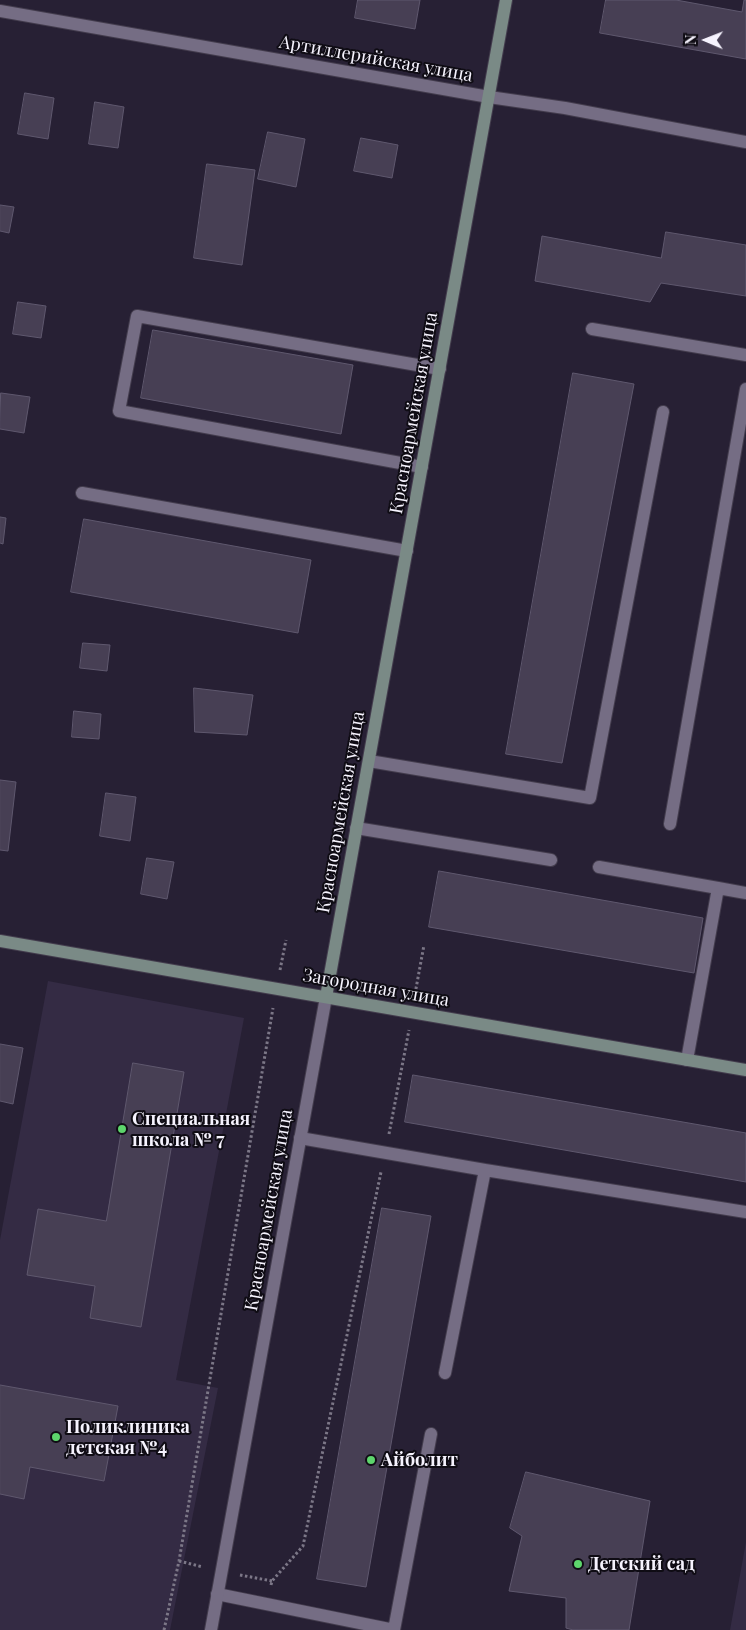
<!DOCTYPE html>
<html>
<head>
<meta charset="utf-8">
<style>
	body { margin:0 }
	#map { position:relative; width:746px; height:1630px; overflow:hidden; background:#272034; font-family:"Playfair Display",serif }
	canvas { display:block }
	.north { position:absolute; left:681px; top:15px; width:50px; height:50px; -webkit-text-stroke:4px #0f0c14; paint-order:stroke; rotate:271deg; font-size:14px; font-weight:700; line-height:20px; text-align:center; color:#f6f3fe }
	.north::after { content:''; display:block; margin:auto; width:18px; height:22px; background:#f6f3fe; clip-path:polygon(50% 0,100% 100%,50% 72%,0 100%) }
</style>
</head>
<body>
<div id="map">
<canvas width="746" height="1630"></canvas>
<div class="north">N</div>
</div>
<script>
const context = document.querySelector('canvas').getContext('2d');
context.lineJoin = 'round';
function fill(path, color) { context.fillStyle = color; context.fill(path, 'evenodd'); }
function stroke(path, color, width, dash) { context.strokeStyle = color; context.lineWidth = width; context.lineCap = dash ? 'butt' : 'round'; context.setLineDash(dash || []); context.stroke(path); }
function drawText(font, color, halo, rows, align = 'center') {
  context.font = font + ' "Playfair Display",serif'; context.lineWidth = 4; context.setLineDash([]); context.textBaseline = 'middle'; context.strokeStyle = halo; context.fillStyle = color; for (const [text, x, y, turn = 0] of rows) {
    context.save(); context.translate(x, y); context.rotate((+turn || 0) * Math.PI / 180); context.textAlign = isNaN(turn) ? turn : align; if (halo) context.strokeText(text, 0, 0); context.fillText(text, 0, 0); context.restore();
  }
}
const built = new Path2D(`
	M48,981L244,1018L176,1380L218,1388L170,1630H0V1240Z
	M746,1542V1630H730Z`);
const building = new Path2D(`
	M358,0H420L415,29L355,18Z
	M606,0H676L742,12L744,0H746V59L600,33Z
	M25,93L54,98L48,139L18,134Z
	M95,102L124,107L118,148L89,144Z
	M268,132L305,139L296,187L258,179Z
	M361,138L398,145L392,178L354,171Z
	M207,164L255,170L242,265L194,258Z
	M0,205L14,207L9,233L0,231Z
	M666,232L746,245V296L661,283L650,302L535,281L542,236L661,258Z
	M18,302L46,306L41,338L13,334Z
	M153,330L353,365L341,434L141,398Z
	M573,373L634,384L562,763L506,754Z
	M1,393L30,397L24,433L0,429Z
	M0,517L6,518L3,544L0,543Z
	M84,519L311,560L298,633L71,592Z
	M83,643L110,645L107,671L80,668Z
	M194,688L253,695L247,735L195,732Z
	M74,711L101,714L99,739L72,737Z
	M0,780L16,782L8,851L0,850Z
	M106,793L136,797L130,841L100,836Z
	M147,858L174,862L167,899L141,894Z
	M439,871L703,918L694,973L429,927Z
	M0,1044L23,1048L13,1104L0,1101Z
	M133,1063L184,1072L141,1327L90,1318L95,1286L27,1275L38,1209L106,1221Z
	M413,1075L746,1133V1182L405,1122Z
	M382,1208L431,1216L366,1587L317,1579Z
	M0,1385L118,1406L104,1481L30,1467L24,1499L0,1494Z
	M526,1472L650,1501L629,1630H573L566,1628V1598L509,1591L522,1536L510,1528Z`);
const path = new Path2D(`
	M280,970L286,940
	M415,994L424,945
	M389,1134L409,1030
	M179,1561L203,1567
	M240,1575L272,1581
	M271,1585L272,1581L303,1546L381,1172
	M164,1630L179,1561L273,1008`);
const service = new Path2D(`
	M592,329L746,355
	M422,467L119,411L137,316L440,369
	M82,493L407,551
	M369,761L590,798L663,412
	M670,824L746,389
	M356,828L551,860
	M599,867L718,888
	M687,1060L718,888L746,893
	M300,1138L485,1170L746,1212
	M445,1373L485,1170
	M217,1594L394,1630
	M394,1630L431,1434`);
const minor = new Path2D(`
	M0,11L489,97L565,108L746,142`);
const tertiary = new Path2D(`
	M211,1630L326,997`);
const secondary = new Path2D(`
	M0,941L746,1070
	M326,997L506,0`);
const markers = [
	[122,1129,5,"#5dd56c"],
	[56,1437,5,"#5dd56c"],
	[371,1460,5,"#5dd56c"],
	[578,1564,5,"#5dd56c"]
];
const streetNames = [
	["Артиллерийская улица",376,59,10],
	["Красноармейская улица",414,413,-80],
	["Красноармейская улица",341,812,-80],
	["Загородная улица",376,988,10],
	["Красноармейская улица",269,1210,-80]
];
const poiNames = [
	["Специальная",132,1119],
	["школа № 7",132,1140],
	["Поликлиника",66,1427],
	["детская №4",66,1448],
	["Айболит",381,1460],
	["Детский сад",588,1564]
];
fill(built, '#342b44');
fill(building, '#473f54');
stroke(building, '#5f586e', 1);
stroke(service, '#433c4d', 14);
stroke(minor, '#433c4d', 14);
stroke(tertiary, '#433c4d', 14);
stroke(secondary, '#433c4d', 14);
stroke(path, '#7c7787', 3, [2.5, 2.5]);
stroke(service, '#756d84', 12);
stroke(minor, '#756d84', 12);
stroke(tertiary, '#756d84', 12);
stroke(secondary, '#7a8a86', 12);
for (const [x, y, r, color] of markers) { const dot = new Path2D(); dot.arc(x, y, r, 0, 2 * Math.PI); context.fillStyle = color; context.fill(dot); stroke(dot, '#0f0c14', 2); }
drawText('18px', '#f6f3fe', '#0f0c14', streetNames);
drawText('bold 18px', '#f6f3fe', '#0f0c14', poiNames, 'left');
</script>
</body>
</html>
